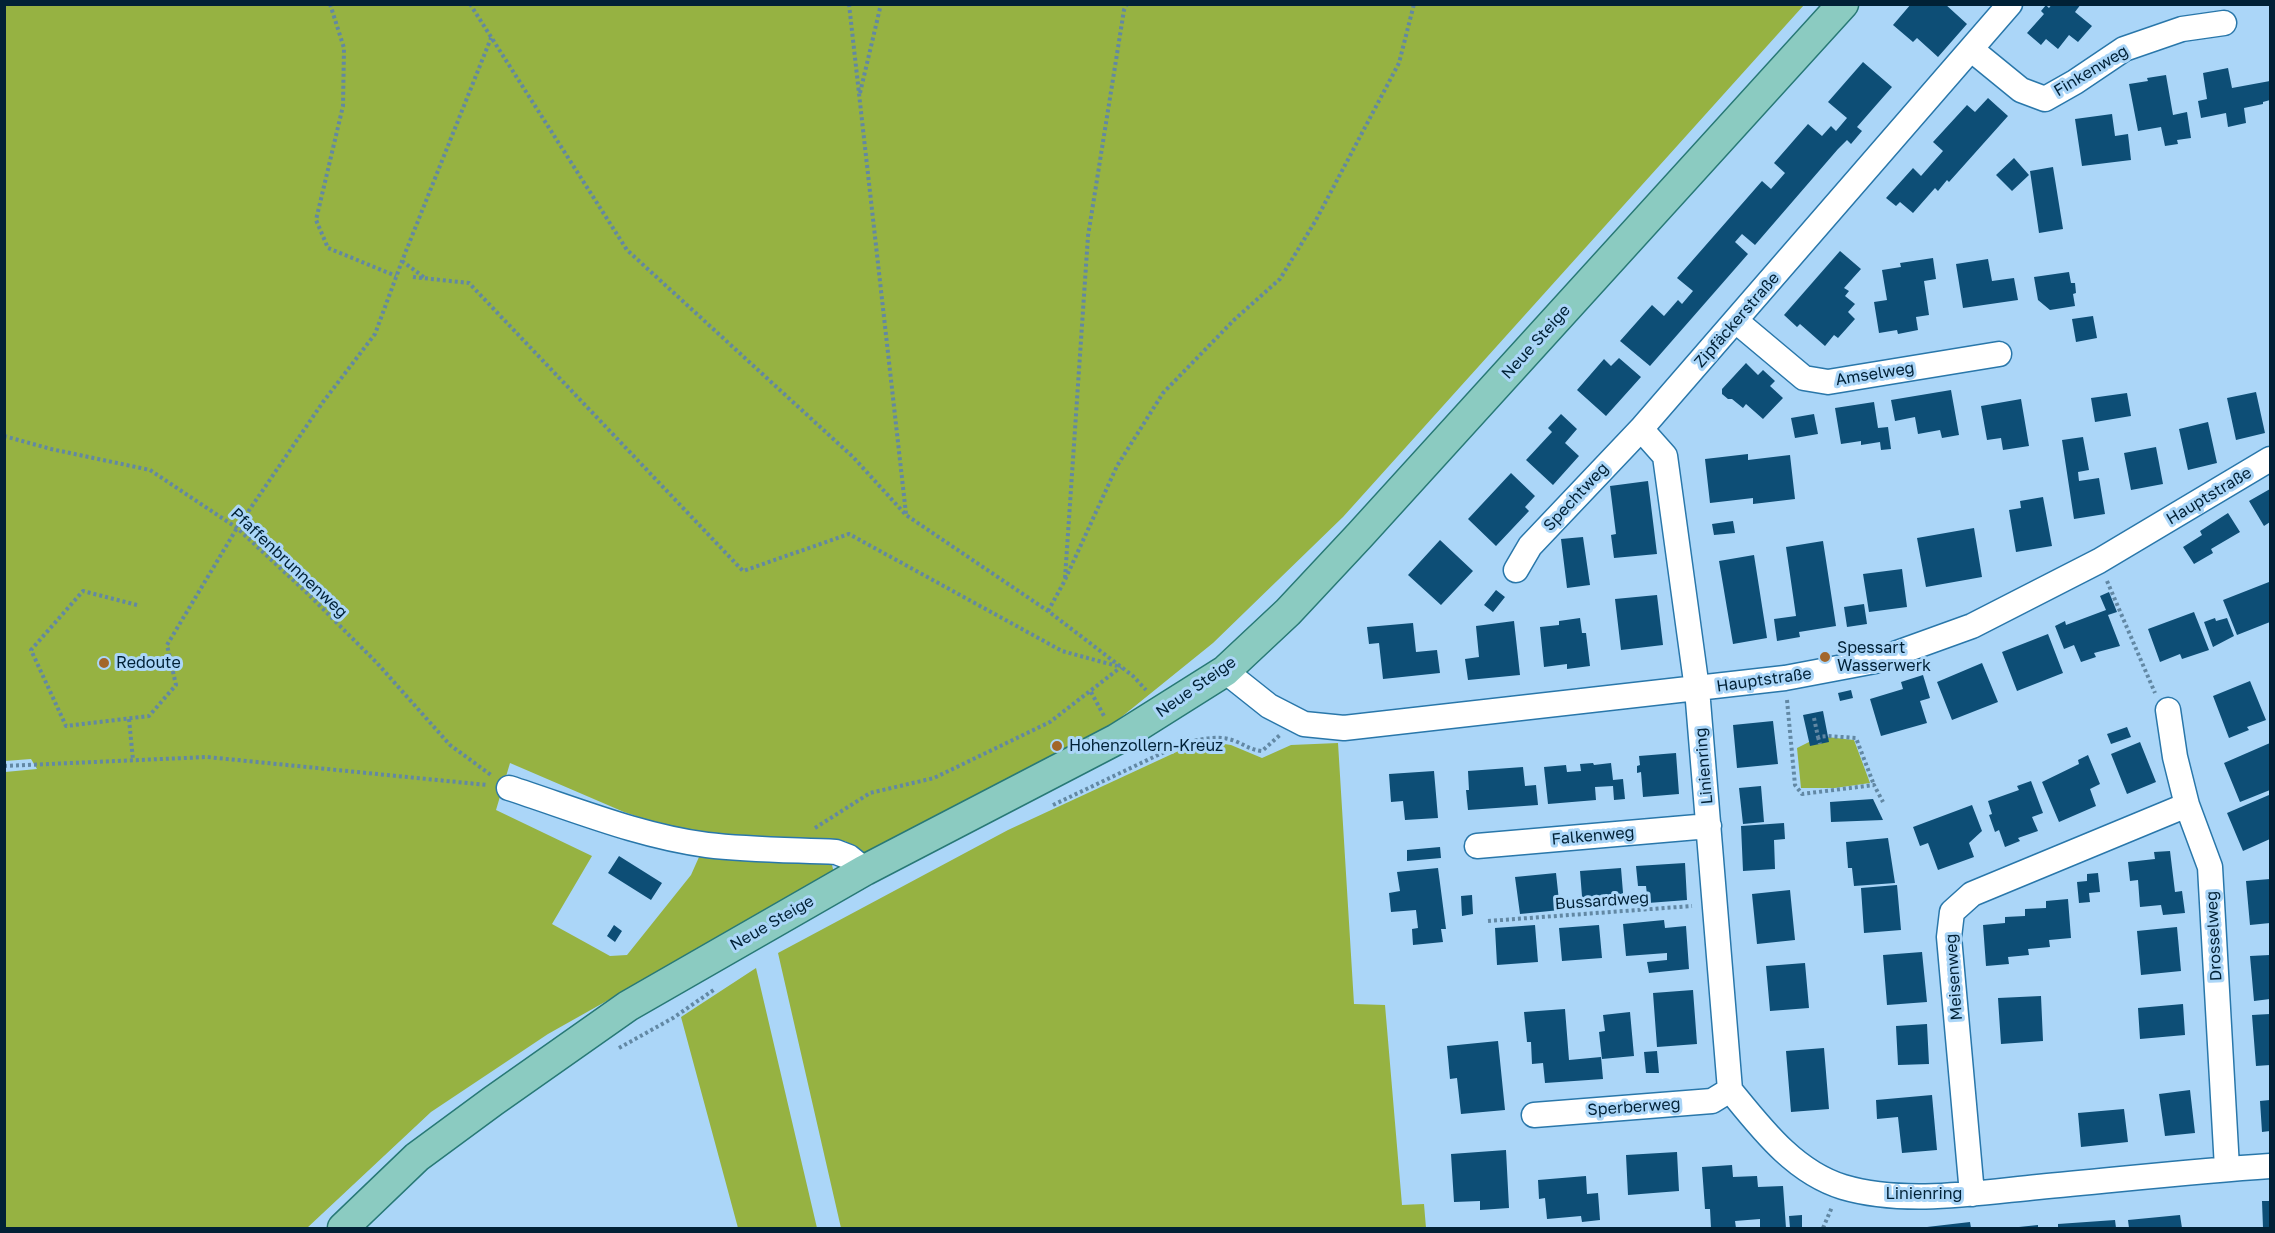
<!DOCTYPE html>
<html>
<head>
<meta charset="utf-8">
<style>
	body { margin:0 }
	#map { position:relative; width:2275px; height:1233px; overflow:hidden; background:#abd6f8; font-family:"Golos Text",sans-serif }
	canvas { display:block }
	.frame { position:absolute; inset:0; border:6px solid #012136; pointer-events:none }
</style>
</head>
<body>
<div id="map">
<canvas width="2275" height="1233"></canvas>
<div class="frame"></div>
</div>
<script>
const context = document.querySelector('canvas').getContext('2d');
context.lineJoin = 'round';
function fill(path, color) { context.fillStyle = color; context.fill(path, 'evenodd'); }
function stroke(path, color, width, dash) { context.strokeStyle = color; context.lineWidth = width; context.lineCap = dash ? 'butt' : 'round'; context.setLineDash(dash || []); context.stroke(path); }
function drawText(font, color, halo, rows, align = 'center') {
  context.font = font + ' "Golos Text",sans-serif'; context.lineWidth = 6; context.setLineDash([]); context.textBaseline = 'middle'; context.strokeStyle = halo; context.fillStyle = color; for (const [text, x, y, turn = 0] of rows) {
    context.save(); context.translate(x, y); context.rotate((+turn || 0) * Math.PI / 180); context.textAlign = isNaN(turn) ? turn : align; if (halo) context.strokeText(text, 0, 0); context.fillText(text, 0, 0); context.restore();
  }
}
const green = new Path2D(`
	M5,5H1804L1343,517L1213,643L1088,744L874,859L845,841L702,838L624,812L510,763L496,810L592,856L552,924L610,956L627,955L691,875L699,857H830L834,873L548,1034L431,1112L307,1228H5V772L37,769L31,759L5,761Z
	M1827,737L1854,740L1870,783L1835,788H1801L1797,748L1811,741Z
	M1211,742L1231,745L1262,758L1291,745L1338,743L1354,1004L1385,1005L1402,1205L1424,1204L1426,1228H841L778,953L1008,830L1185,748Z
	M756,968L817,1228H738L681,1017Z`);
const building = new Path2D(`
	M1911,4H1945L1967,24L1938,57L1917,38L1913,42L1893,25Z
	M2052,4H2081L2075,12L2092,26L2078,42L2069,35L2058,49L2046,39L2041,45L2027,33L2044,14L2041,11L2046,5L2049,8Z
	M1863,62L1892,87L1857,127L1862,131L1851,144L1847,140L1838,149L1755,245L1742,234L1735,242L1748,254L1650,366L1620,341L1652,305L1664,316L1678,300L1682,304L1693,291L1677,278L1762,181L1771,189L1785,173L1774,163L1808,124L1822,136L1831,126L1836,131L1847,118L1828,102Z
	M2228,68L2232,88L2270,81V100L2263,102V104L2244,108L2246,123L2228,127L2226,113L2201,118L2198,101L2207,99L2203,73Z
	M2166,75L2173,115L2187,112L2191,138L2177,140L2178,144L2165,146L2161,127L2138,131L2129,84L2148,81L2147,78Z
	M1988,98L2008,116L1949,182L1947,180L1938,191L1935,188L1913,213L1900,202L1896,206L1886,198L1913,168L1921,176L1943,151L1933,142L1967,105L1975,112Z
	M2112,114L2115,136L2128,134L2131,160L2082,166L2075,119Z
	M2014,158L2029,175L2012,191L1996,175Z
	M2053,167L2063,229L2039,233L2030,171Z
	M1840,251L1861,269L1844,288L1849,291L1845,296L1855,304L1848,312L1855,319L1838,338L1834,335L1825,346L1800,324L1797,327L1784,315Z
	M1933,258L1936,279L1924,281L1929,315L1916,317L1918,330L1898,334L1897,330L1879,333L1874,302L1887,300L1882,270L1901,267L1900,263Z
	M1988,259L1992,281L2014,278L2018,300L1963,308L1956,264Z
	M2069,272L2071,283H2075L2076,293L2073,294L2075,306L2050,310L2038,300L2034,277Z
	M2093,316L2097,338L2076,342L2072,319Z
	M1619,358L1641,377L1606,416L1577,390L1604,359L1611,366Z
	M1746,363L1758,375L1763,370L1775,381L1770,386L1783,398L1763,419L1746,404L1743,408L1732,399H1728L1722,394V389Z
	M1951,390L1959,435L1942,438L1940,430L1918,434L1915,417L1895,421L1891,400Z
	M2256,392L2265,433L2236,440L2227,398Z
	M2127,393L2131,416L2095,422L2091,398Z
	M2021,399L2029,446L2003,450L2001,438L1987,440L1981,406Z
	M1874,402L1878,428L1888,427L1891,449L1881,450L1880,442L1861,445V441L1841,444L1835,408Z
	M1561,414L1577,429L1565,443L1579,456L1553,485L1526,460L1552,432L1548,428Z
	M1814,414L1818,434L1795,438L1791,418Z
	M2208,422L2217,463L2188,470L2179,429Z
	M2083,437L2089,470L2078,472L2079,481L2099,478L2105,514L2074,519L2062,440Z
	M2156,447L2163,484L2131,490L2124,453Z
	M1748,454V460L1790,455L1795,499L1753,504V498L1710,503L1705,459Z
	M1511,473L1535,496L1525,507L1529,511L1496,546L1468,519Z
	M1648,481L1657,554L1614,558L1611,535L1616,534L1610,486Z
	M2270,489V522L2264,526L2249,501Z
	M2043,497L2052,546L2016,552L2009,510L2021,508L2020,501Z
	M2228,513L2240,532L2211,549L2213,553L2194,564L2183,547L2202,535L2200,531Z
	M1733,521L1735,533L1714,535L1712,524Z
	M1974,528L1982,577L1926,587L1917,538Z
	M1583,537L1590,585L1567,588L1561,539Z
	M1440,540L1473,571L1441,605L1408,575Z
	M1823,541L1836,626L1799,632L1800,637L1777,641L1774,619L1796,616L1786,547Z
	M1754,555L1767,638L1733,644L1719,561Z
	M1902,569L1907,607L1869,612L1863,574Z
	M2269,582L2270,622L2237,635L2223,600Z
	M1496,590L1505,597L1493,612L1484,605Z
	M2109,592L2117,612L2108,615L2120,646L2094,653L2096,657L2081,662L2074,645L2064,649L2055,626L2065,621L2066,625L2106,610L2100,596Z
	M1657,595L1663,645L1621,650L1615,599Z
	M1864,604L1867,624L1847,627L1844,607Z
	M2194,612L2209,650L2182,659L2180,654L2160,662L2148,629Z
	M1580,618L1582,633H1586L1590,666L1567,669V664L1544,667L1540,627L1559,625V621Z
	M2215,618L2216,621L2227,618L2234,636L2213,647L2204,622Z
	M1514,621L1520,675L1468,680L1465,659L1479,657L1476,626Z
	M1413,623L1416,652L1437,650L1440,673L1383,679L1379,643L1369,644L1367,627Z
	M2048,634L2063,673L2017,691L2002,652Z
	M1982,663L1998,702L1952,720L1937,682Z
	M1923,675L1930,698L1920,701L1927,723L1881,736L1870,699L1903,689L1901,682Z
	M2250,681L2266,720L2247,727L2249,730L2229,738L2213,696Z
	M1851,690L1853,698L1840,701L1838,693Z
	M1823,711L1829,742L1810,746L1803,715Z
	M1773,721L1778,764L1737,768L1733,725Z
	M2127,727L2131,737L2111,744L2107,734Z
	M2140,742L2156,782L2127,794L2111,754Z
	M2270,743V790L2240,802L2224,763Z
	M1676,753L1679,794L1643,797L1641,772L1637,773V766L1640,765L1639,756Z
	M2088,755L2100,784L2090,789L2096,806L2059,822L2042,782L2079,764L2078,760Z
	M1593,763L1594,765L1611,763L1613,780L1623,779L1625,799L1614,800L1613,786L1595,787L1596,800L1548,804L1544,767L1566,765L1567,772L1581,771L1580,764Z
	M1523,767L1525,786L1536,785L1538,805L1468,810L1466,790H1469L1468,771Z
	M1434,771L1438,818L1405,820L1403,801L1391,802L1389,774Z
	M2031,781L2043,813L2032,817L2038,831L2018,838L2020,841L2005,847L1999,830L1995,832L1989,815L1992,814L1988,801L2019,790L2017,786Z
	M1761,786L1764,822L1743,824L1739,788Z
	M2269,795L2270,839L2243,851L2227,813Z
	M1873,799L1883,820L1831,822L1830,802Z
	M1972,805L1982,831L1969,843L1974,857L1938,870L1928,843L1920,846L1913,827Z
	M1784,823L1785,839L1774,840L1775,869L1743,871L1741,826Z
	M1888,838L1895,883L1854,886L1852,868H1848L1846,842Z
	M1440,847L1441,858L1407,861V850Z
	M2170,851L2175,892L2182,891L2185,913L2163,915L2161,905L2140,907L2138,880L2130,881L2128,862L2155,859L2154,852Z
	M619,856L662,883L651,900L608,873Z
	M1685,863L1687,900L1648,903L1646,886H1638L1636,866Z
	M1438,868L1446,929H1441L1443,942L1413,945L1412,929L1418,928L1416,910L1391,912L1389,893L1400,891L1397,872Z
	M1621,868L1624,905L1583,909L1580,871Z
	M1556,873L1560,910L1520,914L1515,877Z
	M2098,873L2100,892L2089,893L2090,902L2079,903L2077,882L2087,881V874Z
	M2270,879V923L2250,925L2246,881Z
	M1897,885L1901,930L1864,933L1861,888Z
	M1790,890L1795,940L1757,944L1752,894Z
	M1472,895L1473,914L1462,916L1461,896Z
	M2068,899L2071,938L2049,940L2050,947L2028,949L2029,955L2008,957L2009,964L1986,966L1983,925L2005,923V917L2025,916V909L2046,908V901Z
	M1664,920L1665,928L1686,926L1689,969L1649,973L1647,962L1667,960V953L1626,956L1623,924Z
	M614,925L622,931L615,942L607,936Z
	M1535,925L1538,962L1497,965L1495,928Z
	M1599,925L1602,958L1562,961L1559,928Z
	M2177,927L2181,971L2141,975L2137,931Z
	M1922,952L1927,1002L1887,1005L1883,955Z
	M2270,955V999L2254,1001L2250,956Z
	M1805,963L1809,1008L1770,1011L1766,966Z
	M1693,990L1697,1044L1657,1047L1653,993Z
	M2041,996L2043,1041L2001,1044L1998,998Z
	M2183,1004L2185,1035L2140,1039L2138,1008Z
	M1565,1009L1569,1060L1601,1057L1603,1079L1545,1083L1543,1063L1532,1064L1531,1042H1527L1524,1012Z
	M1630,1012L1634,1056L1602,1059L1599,1032L1605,1031L1603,1015Z
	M2270,1014V1065L2256,1066L2252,1015Z
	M1927,1024L1929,1064L1898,1065L1896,1026Z
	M1498,1041L1505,1110L1461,1114L1457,1078L1450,1079L1447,1046Z
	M1824,1048L1829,1109L1791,1112L1786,1051Z
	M1657,1051L1659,1073H1646L1644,1052Z
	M2190,1090L2195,1133L2165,1136L2159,1094Z
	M1932,1095L1937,1150L1902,1153L1898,1117L1877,1119L1876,1100Z
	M2270,1100V1131L2262,1132L2260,1101Z
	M2124,1109L2128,1142L2081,1147L2078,1113Z
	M1506,1150L1509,1208L1480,1210V1201L1454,1202L1451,1154Z
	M1677,1152L1679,1191L1628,1195L1626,1155Z
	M1732,1165L1733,1177L1757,1176L1758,1187L1783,1186L1786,1228H1760V1219L1735,1221L1736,1228H1711L1710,1209H1705L1702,1167Z
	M1586,1176L1587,1194L1598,1193L1600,1220L1582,1222L1581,1216L1547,1219L1545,1198L1539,1199L1538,1180Z
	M2262,1201H2270V1228H2263Z
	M1802,1215V1228H1790L1789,1216Z
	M2180,1215L2182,1228H2129L2128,1220Z
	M2115,1220L2116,1228H2058V1224Z
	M1970,1222L1971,1228H1927V1227Z
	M2038,1225V1228H2019V1227Z`);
const path = new Path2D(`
	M330,4L344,48L343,106L316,220L328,248L396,276
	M470,4L627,250L853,457L906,515L1048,611L1133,676L1146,690
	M849,4L906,514
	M860,93L881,4
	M402,261L425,278
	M413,277L469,283L743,571L849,534L1062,651L1117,666
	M4,436L51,449L150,470L237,528L307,593L377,663L450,745L491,775
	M1065,578L1088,236L1124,10L1127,4
	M2107,581L2155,693
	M137,605L83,591L31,650L66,726L149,716L176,685L167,645L237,528L323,402L375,334L402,261L491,38
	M1048,611L1064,582L1117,466L1163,393L1234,320L1280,279L1316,220L1399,63L1414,4
	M1091,692L1104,716
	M1787,700L1795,785L1802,794L1874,785L1883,802
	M1814,718L1818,737L1828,736L1856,738L1874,785
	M129,719L133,760
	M1818,737L1820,744
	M4,766L207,757L487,785
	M1053,805L1181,744C1198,740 1217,734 1235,741C1245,745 1251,750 1262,751L1280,735
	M815,828L870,793L934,778L1050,722L1121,667
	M1488,921L1692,906
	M619,1048L673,1018L715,989
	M1823,1228L1832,1207`);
const minor = new Path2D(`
	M2010,4L1641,429L1665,456L1697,689L1730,1090C1761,1128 1794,1172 1843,1187C1904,1205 1976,1193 2038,1187C2116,1180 2193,1171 2270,1166
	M1972,50L2021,90L2045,99L2075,82L2124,49L2182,29L2224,23
	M1736,321L1804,378L1828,382L1999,354
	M1516,570L1530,546L1641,429
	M1225,671L1269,706L1304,724L1344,728L1785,678L1875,661L1972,626L2099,561L2270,459
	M2168,710L2175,757L2187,805L2210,867L2227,1168
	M509,788C574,809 639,836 707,845C749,850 793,850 836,852L849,857L865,870
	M1477,846L1709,826
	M1534,1115L1712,1101L1730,1090
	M1972,1194L1949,937L1952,912L1972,894L2187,805`);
const major = new Path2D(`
	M343,1228L417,1157L493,1101L628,1006L865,870L1117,739L1225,671L1288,612L1360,535L1843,4`);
const markers = [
	[1825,657,6,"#a3662a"],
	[104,663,6,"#a3662a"],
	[1057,746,6,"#a3662a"]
];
const streetNames = [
	["Finkenweg",2091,71,-31],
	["Zipfäckerstraße",1737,320,-49],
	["Neue Steige",1536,342,-48],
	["Amselweg",1875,374,-9],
	["Hauptstraße",2209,496,-31],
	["Spechtweg",1576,497,-47],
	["Pfaffenbrunnenweg",289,563,43],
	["Hauptstraße",1764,680,-8],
	["Neue Steige",1196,687,-35],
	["Linienring",1704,766,-95],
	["Falkenweg",1593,836,-5],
	["Bussardweg",1602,901,-4],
	["Neue Steige",772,923,-30],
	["Drosselweg",2214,936,-93],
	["Meisenweg",1954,977,-94],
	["Sperberweg",1634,1107,-4],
	["Linienring",1924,1194]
];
const poiNames = [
	["Spessart",1837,648],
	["Wasserwerk",1837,666],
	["Redoute",116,663],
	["Hohenzollern-Kreuz",1069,746]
];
fill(green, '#96b242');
fill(building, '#0d4e76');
stroke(minor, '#2977aa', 27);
stroke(major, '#287976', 33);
stroke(path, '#6288a4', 4, [3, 3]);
stroke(minor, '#fff', 24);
stroke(major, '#8bcbc1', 30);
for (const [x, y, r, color] of markers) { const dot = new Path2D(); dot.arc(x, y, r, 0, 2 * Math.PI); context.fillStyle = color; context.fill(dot); stroke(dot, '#abd6f8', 2); }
drawText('16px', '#012136', '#abd6f8', streetNames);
drawText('16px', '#012136', '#abd6f8', poiNames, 'left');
</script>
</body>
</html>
